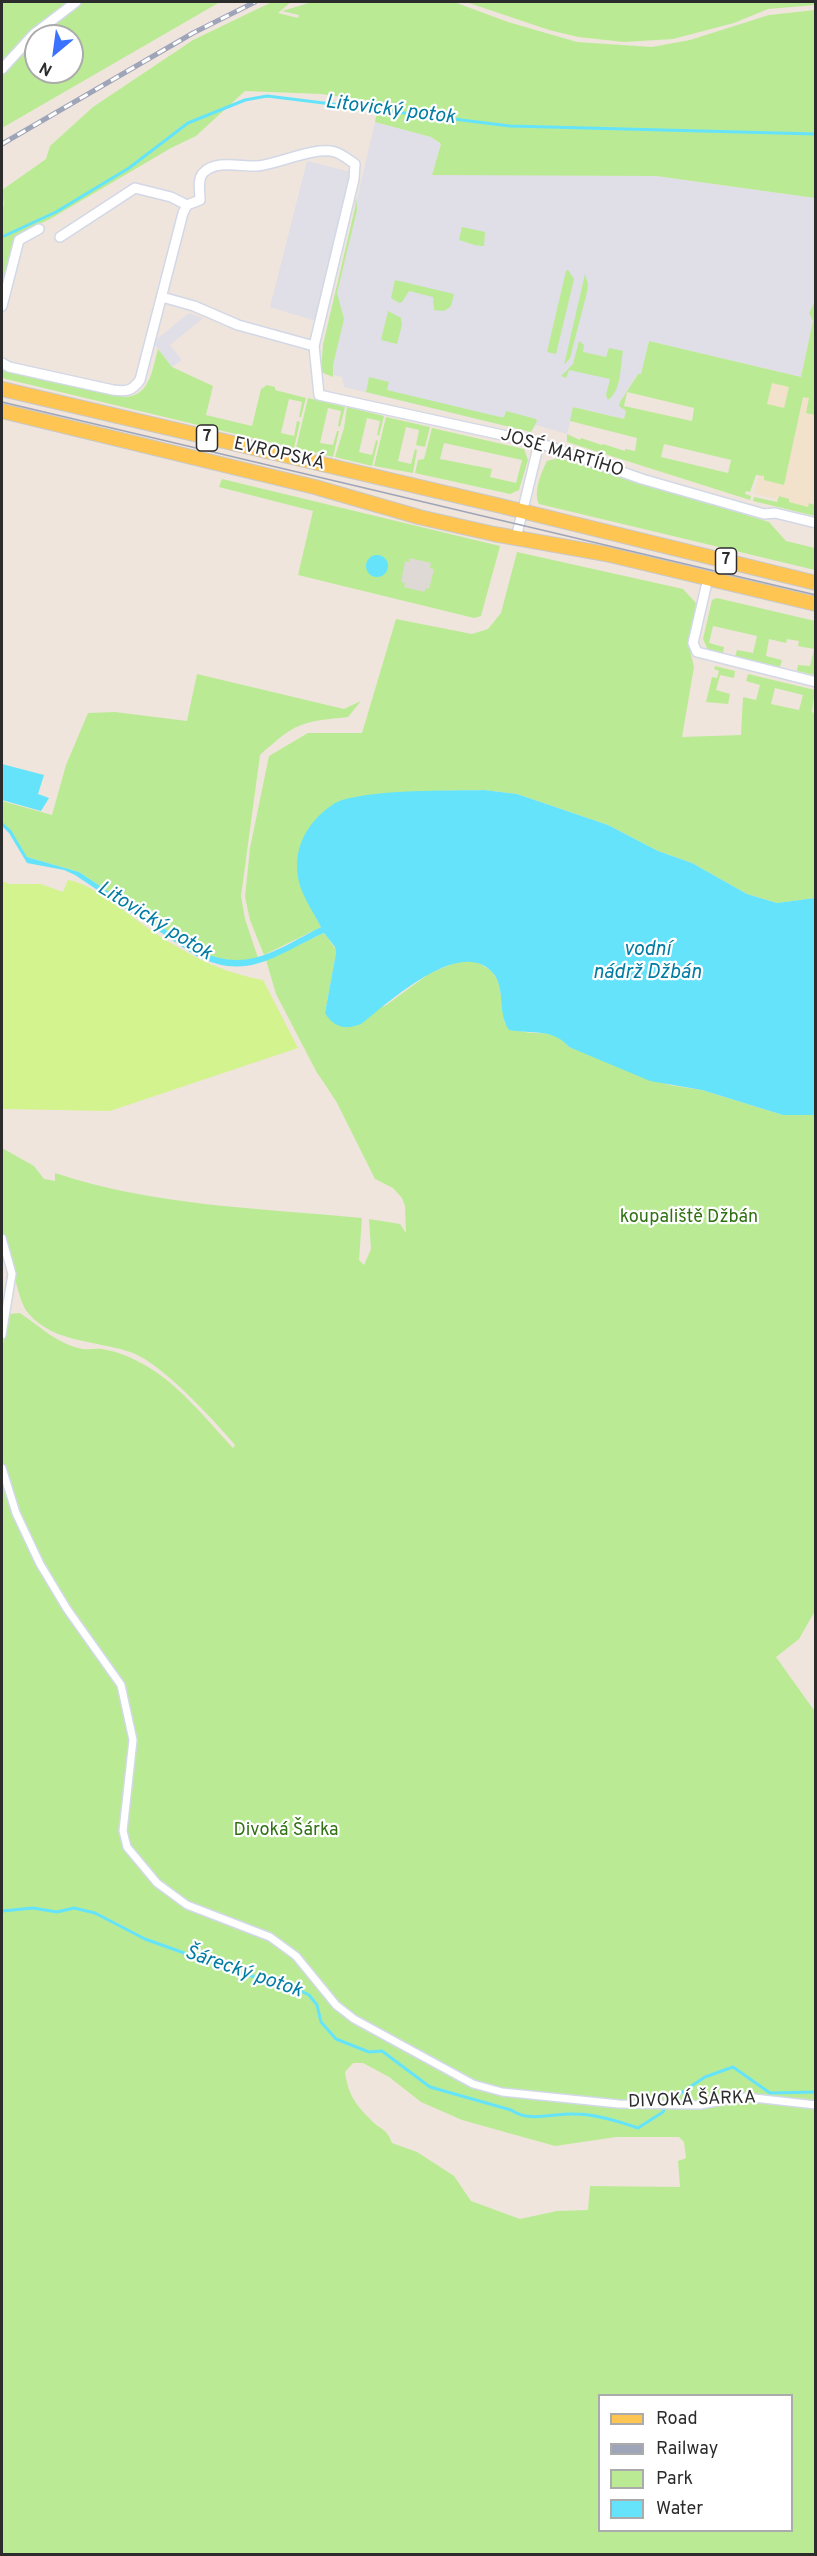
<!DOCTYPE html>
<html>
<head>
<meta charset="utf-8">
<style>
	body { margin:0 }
	#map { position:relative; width:817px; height:2556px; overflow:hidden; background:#efe5dd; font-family:Overpass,sans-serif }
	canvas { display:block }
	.frame { position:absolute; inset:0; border:3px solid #2c2c2c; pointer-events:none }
	.legend { position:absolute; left:598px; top:2394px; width:195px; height:138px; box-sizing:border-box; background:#fff; border:2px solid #ababab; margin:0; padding:8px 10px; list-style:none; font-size:18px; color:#2c2c2c }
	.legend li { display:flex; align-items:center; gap:12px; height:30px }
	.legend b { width:30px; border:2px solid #ababab }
	.north { position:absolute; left:24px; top:24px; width:60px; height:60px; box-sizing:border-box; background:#fff; border:2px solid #ababab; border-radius:50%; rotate:209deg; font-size:16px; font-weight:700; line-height:24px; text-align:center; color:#2c2c2c }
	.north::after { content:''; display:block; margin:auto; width:21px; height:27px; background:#3a72ff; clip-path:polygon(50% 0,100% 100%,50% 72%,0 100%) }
</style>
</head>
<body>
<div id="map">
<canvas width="817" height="2556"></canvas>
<div class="frame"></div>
<ul class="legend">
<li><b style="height:8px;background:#ffc552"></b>Road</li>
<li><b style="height:8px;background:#9fa5b8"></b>Railway</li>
<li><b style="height:16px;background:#baeb94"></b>Park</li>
<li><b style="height:16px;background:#65e3fb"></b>Water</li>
</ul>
<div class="north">N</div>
</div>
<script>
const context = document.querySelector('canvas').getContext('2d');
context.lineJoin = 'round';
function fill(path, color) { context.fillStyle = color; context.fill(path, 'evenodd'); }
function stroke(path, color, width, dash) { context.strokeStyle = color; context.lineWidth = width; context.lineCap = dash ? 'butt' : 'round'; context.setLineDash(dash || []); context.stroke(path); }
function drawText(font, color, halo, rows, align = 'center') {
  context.font = font + ' Overpass,sans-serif'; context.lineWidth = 4.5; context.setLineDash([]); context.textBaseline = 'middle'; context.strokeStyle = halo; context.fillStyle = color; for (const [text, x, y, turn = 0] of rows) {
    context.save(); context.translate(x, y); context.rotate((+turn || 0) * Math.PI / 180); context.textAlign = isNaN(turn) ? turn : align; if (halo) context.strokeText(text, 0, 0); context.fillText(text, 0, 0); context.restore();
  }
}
const industrial = new Path2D(`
	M375,122L431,137L441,145L432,174L656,176L815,198V303L809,313L813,321L801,377L649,341L641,375L636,376L620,402V407L626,411L624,419L574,407L567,434L536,425L531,432L344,387L342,377L321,372L323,345Z
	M307,161L351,172L316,321L270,307Z
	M189,313L203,318L170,345L182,360L172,367L153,342Z`);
const education = new Path2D(`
	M814,303L815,505L809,503L808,507L788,502L789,499L778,496L777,499L754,494L759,476L756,475L755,478L768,370L801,377L813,321L809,313Z`);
const green = new Path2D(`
	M2,2H220L2,128ZM36,36H72V61L77,56L83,61L76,69L72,66V72H36Z
	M272,2H291L278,13L298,18L299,15L282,11L312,2H454L508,22L577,42L652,47L690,40L769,15L815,10V198L656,176L432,175L441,144L431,137L375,122L379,102L321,94L245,91L196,136L171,148L50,219L17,235L2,289V207L4,205L2,190L46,159L50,146L93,107L193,40Z
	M466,2H815L816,5L768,9L734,23L673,39L624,42L578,37L549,30Z
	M356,196L357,210L337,293L344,319L333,365V377L321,372L323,345L355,208Z
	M462,227L485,232L484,246H479L480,243L478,246L459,240Z
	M568,270L574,279L556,354L547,352L566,271Z
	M585,274L588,284L587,292L570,358L564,365Z
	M395,280L454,294L451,306L444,311L434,310L433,297L409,291L402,302L399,303L391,298Z
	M814,303L815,415L806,413L809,398L803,397L784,485L764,480V476L756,475L750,492L746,491L745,494L751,496L750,500L567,442V434L580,440L581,438L602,445L603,444L625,451V449L635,451L637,438L570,421L573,407L624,419L626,411L619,406L620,402L638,374H641L649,341L801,377L813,321L809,313ZM772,383L789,387L784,408L767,404ZM627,392L694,408L692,421L624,406ZM664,444L731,460L728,473L661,457Z
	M388,311L401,318L402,325L397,344L381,340Z
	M579,341L584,345L583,352L606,357L609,348L623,351C620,366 622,390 608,400L606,395L610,379L569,370L566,378L561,376L573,364Z
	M158,349L172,367L213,386L206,415L252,426L261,389L267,385L275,387V390L306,398L301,417H299L302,402L289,399L281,433L294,436L297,421L300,422L294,448L2,378V368L6,371L125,397C150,396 152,370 158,349Z
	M369,377L389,382L387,390L500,417H504L506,411L536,419L537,421L531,432L366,392Z
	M308,398L345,407L340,427L338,426L341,411L328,408L320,443L333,445L337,431H339L333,457L296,448Z
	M347,407L384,416L379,436L377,435L380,421L367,418L359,452L372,455L376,440L378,441L372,466L335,457L344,428Z
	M386,417L430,427L425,447L416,445L419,430L406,427L398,461L411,464L415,449L417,450L413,473L374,466Z
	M432,428L524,449L528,460L519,490L510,494L415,473L418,460L424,459ZM444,443L522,460L516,483L490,477L492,469L440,459Z
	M559,458L769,522L786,541L815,548V570L539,504C533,492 541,473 547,461Z
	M222,479L500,546L481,616L474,618L298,575L313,511L219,487Z
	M779,496L789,499V502L808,507L809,503L815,505V516L753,501L754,497L777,502Z
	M517,552L683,589L696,603L689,646L694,667L682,737L741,735L743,697L756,700L760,685L746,681L748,674L815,690L812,712L816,714L815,898L777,903L747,894L692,863L658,851L608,825L517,794L484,790L433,791L372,795L340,801L306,898L321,927L264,955L250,920L245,897L250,848L269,756L308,733H362L396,619L472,634L488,629L501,613ZM775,688L803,695L799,710L771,704Z
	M717,598L815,621V675L797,671L798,665L810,666L814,649L798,646L799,641L787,639L786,643L769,639L766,656L782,660L780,667L735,657L737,650L753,653L757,636L713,626L709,643L724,647L723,654L708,650L703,639L712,600Z
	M715,666L735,671L734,678L720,675L716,690L730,694L728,704L706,702L712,677L717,678L719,671L714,669Z
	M197,674L344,709L361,701L348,717C299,722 296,723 260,755L241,896L245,919L258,958C236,963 220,960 198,951L79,872L27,857L2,822V801L52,815L66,765L88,713L115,712L187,721Z
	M324,933L335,948L336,953L325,1013L385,1006L430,973L460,961L477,962L492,971L499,983L505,1024C511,1026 518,1031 524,1032C543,1035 554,1029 569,1047L669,1085L702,1090L783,1115H815V1611L799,1639L776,1657L816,1713L815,2554H2V1349L9,1314L20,1313C39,1326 59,1345 83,1349C89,1350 96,1348 102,1349C115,1351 129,1356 141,1363C175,1380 207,1420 233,1448L235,1445C213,1419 163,1365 133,1353C98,1340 54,1344 28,1313C16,1298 13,1257 2,1235V1148L34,1166L44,1179L55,1181V1173C153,1206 260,1208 362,1218L359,1260L364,1265L371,1249L369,1219L400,1224L406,1233L405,1206L402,1198L393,1188L375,1179L336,1101L316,1071L276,994L266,960ZM353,2063H363L389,2077L421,2102L462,2120L555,2146L616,2137H679L684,2142L686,2158L678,2161L680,2187L590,2186L588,2210L557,2211L520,2219L471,2201L454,2176L417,2152L392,2143C386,2127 380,2130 370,2119C354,2103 348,2093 345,2072ZM600,2396H792V2530H600Z`);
const pitch = new Path2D(`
	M68,880C95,884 134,920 158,935C194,958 221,972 263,980L298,1048L110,1111L2,1109V881L9,884H41L63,892Z`);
const plaza = new Path2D(`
	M410,558L431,563L430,568L434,569L429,589L426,588L424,592L404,587L405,583L401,582L405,561L409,562Z`);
const water = new Path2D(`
	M366 566a11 11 0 1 1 22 0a11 11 0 1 1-22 0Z
	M2,764L44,775L38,794L49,798L41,811L2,800Z
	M484,790L517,794L608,825L658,851L692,863L747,894L777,903L815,898V1115H783L702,1090L650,1081L569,1047C553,1028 531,1034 509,1030C497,1013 506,989 493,973C461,935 388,1003 361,1024C346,1030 334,1028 325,1013L336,953L335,947L324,933C276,954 250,982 196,956L75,875L64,870L27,863L9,833L2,826V822L11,830L27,857L79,872L198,951C250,973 275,950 321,927C314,913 303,898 299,882C293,854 302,831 323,812C328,808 335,802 342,800C383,789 441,791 484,790Z`);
const stream = new Path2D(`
	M2,237L56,212L129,168L188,123L245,100L267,96L510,126L816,134
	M2,1911L33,1908L57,1912L74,1908L95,1913L145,1939L243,1974L291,1986L309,1995L317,2005L321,2022L336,2039L369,2052L382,2051L430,2087L511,2110C530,2123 553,2113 574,2114C596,2114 618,2121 638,2128L663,2112L669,2101L705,2077L733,2067L770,2093L816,2092`);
const pedestrian = new Path2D(`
	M2,1238L12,1274L2,1335
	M2,1468L16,1513L40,1564L67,1609L121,1685L133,1740L123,1831L127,1847L157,1883L187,1905L270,1937L296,1956L336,2005L354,2019L473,2084L502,2092L619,2104L700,2105L745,2097L816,2105`);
const minor = new Path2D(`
	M2,69L34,34L76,2
	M60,237L135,188L171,197L187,205
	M162,297L194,306L238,325L314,346
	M2,306L19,240L39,229
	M2,363L9,367L113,390C126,392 132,391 140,380L183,213L187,205L200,200C200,191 197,180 203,173C216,159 241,167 257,166C279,164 315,146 335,152C342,154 349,160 355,164L354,179L314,346L319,395L539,443L642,479L764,514L775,513L816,523
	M516,538L539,443
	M708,578L693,643L697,652L816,682`);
const primary = new Path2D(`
	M2,389L501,506L816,583
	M2,411L315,487L419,517L494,534L606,554L816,604`);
const tram = new Path2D(`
	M2,402L816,595`);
const rail = new Path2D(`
	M2,144L193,33L255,2`);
const shields = [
	[207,438,21],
	[726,561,21]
];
const shieldNames = [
	["7",207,438],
	["7",726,561]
];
const streetNames = [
	["JOSÉ MARTÍHO",562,454,17],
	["EVROPSKÁ",279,455,13],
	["DIVOKÁ ŠÁRKA",692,2101,-2]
];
const parkNames = [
	["koupaliště Džbán",689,1218],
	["Divoká Šárka",286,1831]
];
const waterNames = [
	["Litovický potok",390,111,7],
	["Litovický potok",154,922,32],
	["vodní",647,951],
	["nádrž Džbán",647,974],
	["Šárecký potok",243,1973,19]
];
fill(industrial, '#e0dee7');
fill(education, '#f2e1cb');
fill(green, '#baeb94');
fill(pitch, '#d3f38f');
fill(plaza, '#ded9d4');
fill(water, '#65e3fb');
stroke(stream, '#65e3fb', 3);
stroke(pedestrian, '#d2d8e6', 10);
stroke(minor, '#d2d8e6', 12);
stroke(primary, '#c8c8c8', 16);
stroke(pedestrian, '#fff', 7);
stroke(minor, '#fff', 9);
stroke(primary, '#ffc552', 14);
stroke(tram, '#9fa5b8', 1.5);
stroke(rail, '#9fa5b8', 5);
stroke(rail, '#fff', 3, [9]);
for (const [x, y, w] of shields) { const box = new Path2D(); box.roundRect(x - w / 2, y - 13, w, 26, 4.5); context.fillStyle = '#fff'; context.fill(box); stroke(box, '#2c2c2c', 1.5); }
drawText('bold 16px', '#2c2c2c', null, shieldNames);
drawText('18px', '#2c2c2c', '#fff', streetNames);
drawText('18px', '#307213', '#fff', parkNames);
drawText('italic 20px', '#017ca4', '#fff', waterNames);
</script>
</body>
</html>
